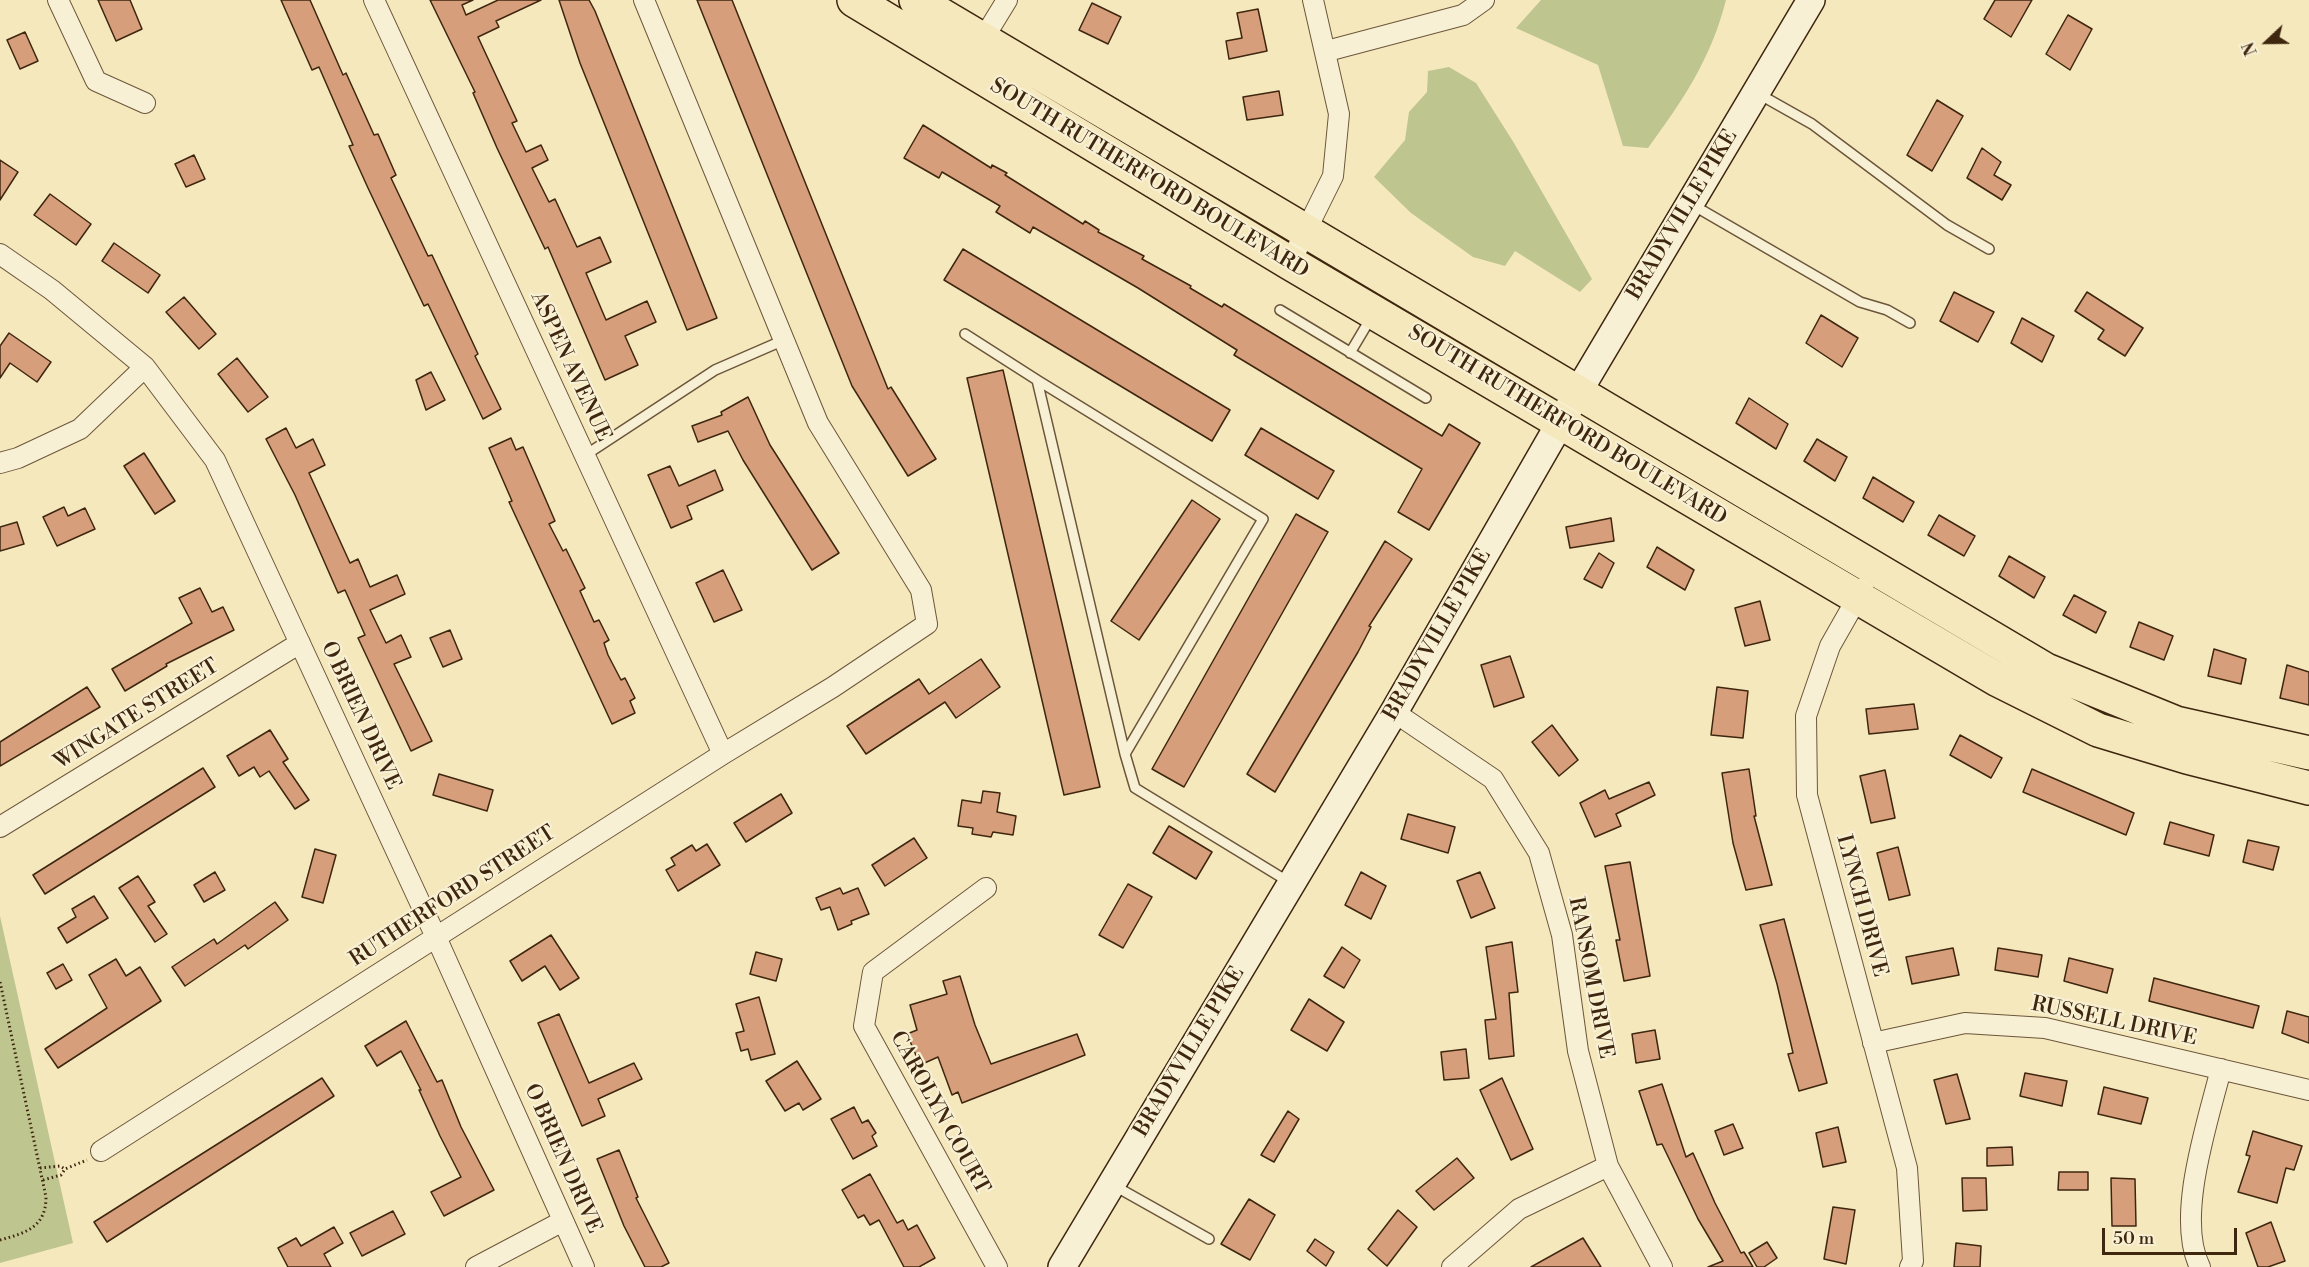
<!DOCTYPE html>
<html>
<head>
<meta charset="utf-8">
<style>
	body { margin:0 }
	#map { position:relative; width:2309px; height:1267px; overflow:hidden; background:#f5e8bd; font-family:"Libre Bodoni",serif }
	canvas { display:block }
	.north { position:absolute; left:2237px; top:12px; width:60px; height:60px; -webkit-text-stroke:4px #f8f0d4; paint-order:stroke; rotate:248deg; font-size:16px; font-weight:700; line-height:24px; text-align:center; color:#3e260f }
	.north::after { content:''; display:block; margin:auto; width:21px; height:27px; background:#3e260f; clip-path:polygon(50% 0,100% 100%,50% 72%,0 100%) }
	.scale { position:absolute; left:2102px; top:1228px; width:135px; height:27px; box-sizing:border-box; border:3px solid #3e260f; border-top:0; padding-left:8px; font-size:18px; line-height:21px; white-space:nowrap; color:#3e260f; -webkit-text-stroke:4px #f8f0d4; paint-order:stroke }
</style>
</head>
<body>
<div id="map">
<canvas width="2309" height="1267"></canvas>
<div class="north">N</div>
<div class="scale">50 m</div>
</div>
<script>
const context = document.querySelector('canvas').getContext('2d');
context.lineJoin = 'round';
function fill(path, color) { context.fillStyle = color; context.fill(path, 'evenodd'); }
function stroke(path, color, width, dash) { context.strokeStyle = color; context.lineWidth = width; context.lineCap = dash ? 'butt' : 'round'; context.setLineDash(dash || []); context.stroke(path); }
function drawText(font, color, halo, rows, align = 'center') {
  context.font = font + ' "Libre Bodoni",serif'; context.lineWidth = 4.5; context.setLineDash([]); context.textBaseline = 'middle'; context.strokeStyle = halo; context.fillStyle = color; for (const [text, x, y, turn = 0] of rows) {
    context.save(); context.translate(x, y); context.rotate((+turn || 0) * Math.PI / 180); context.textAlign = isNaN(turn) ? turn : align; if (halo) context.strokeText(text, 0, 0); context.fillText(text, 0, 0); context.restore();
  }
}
const green = new Path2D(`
	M1541,0H1726C1711,59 1683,100 1648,148L1623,146L1598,65L1516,28Z
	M1449,67L1476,83L1514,143L1592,279L1580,292L1515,251L1505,266L1473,257L1411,213L1374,177L1405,140L1409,112L1427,92L1428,71Z
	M0,916L73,1243L0,1263Z`);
const building = new Path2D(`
	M98,0H130L142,29L116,41Z
	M281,0H310L343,75L346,73L374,135L378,134L396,175L391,178L428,256L432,255L478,354L475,356L501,409L483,419L428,304L424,306L368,188L349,146L353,145L319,67L312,70Z
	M430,0H473L462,5L466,15L498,0H541L496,21L499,27L478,37L517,121L512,123L526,152L541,145L548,160L532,168L549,202L555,199L577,247L600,237L611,262L586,273L606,320L647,301L656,322L625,336L638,365L605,380L548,247L545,249L497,148L473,93L475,92Z
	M559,0H589L595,11L717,318L687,330L580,63Z
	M697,0H732L888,389L891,387L936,459L908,476L852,386Z
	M1995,0H2032L2011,37L1984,19Z
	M1092,3L1121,17L1108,44L1079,30Z
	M1258,9L1267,51L1229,59L1226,41L1242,38L1237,13Z
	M2068,15L2092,29L2070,70L2046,54Z
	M25,32L38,61L20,69L7,40Z
	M1279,91L1283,115L1247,120L1243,97Z
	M1937,100L1963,116L1932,171L1907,155Z
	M923,125L991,168L992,165L1007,173L1005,175L1083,224L1085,221L1099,230L1098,232L1144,256L1142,259L1191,286L1190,288L1222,307L1224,304L1442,436L1449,424L1480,443L1429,530L1398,512L1422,469L1234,355L1237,350L1138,288L1033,227L1030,233L996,212L1000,206L942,172L939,178L904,158Z
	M1982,148L2001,162L1994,175L2011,185L2002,200L1967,178Z
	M194,155L205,179L186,187L175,164Z
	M0,160L18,172L0,200Z
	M50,194L91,224L76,245L34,215Z
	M114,243L160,275L148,293L102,261Z
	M963,249L1230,410L1212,441L944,280Z
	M1954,292L1994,312L1978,342L1940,321Z
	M2087,292L2143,328L2125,356L2098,339L2104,330L2075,311Z
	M184,297L216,334L199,349L166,312Z
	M1821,315L1858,338L1842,367L1806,343Z
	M2022,318L2054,336L2042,362L2011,343Z
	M9,333L51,362L37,382L10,363L0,378V346Z
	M237,358L268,397L248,412L218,374Z
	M1003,370L1100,787L1064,795L967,378Z
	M431,372L445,400L426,410L416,380Z
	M748,397L770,445L839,553L812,570L743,460L728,431L698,442L692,426L722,415L721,412Z
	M1749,398L1788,424L1776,449L1736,423Z
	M286,428L296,448L313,439L325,465L309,473L350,563L358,559L370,587L397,575L405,594L370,610L386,643L401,635L411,657L394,664L432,741L411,751L358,638L365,635L345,590L338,593L295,495L266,439Z
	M1261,428L1334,471L1318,499L1245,455Z
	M511,438L516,450L523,447L555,521L549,524L563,551L566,549L585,588L580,591L594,622L599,620L609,640L604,643L608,655L621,680L625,678L635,698L630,701L635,713L612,724L509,502L512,501L489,448Z
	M1817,439L1847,457L1835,481L1804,461Z
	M144,453L175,501L155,514L124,466Z
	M670,466L679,486L715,470L723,490L687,506L692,519L671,528L648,475Z
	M1873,477L1914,502L1903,522L1863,498Z
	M1192,500L1220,519L1139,640L1111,621Z
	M64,507L68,516L85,508L95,529L57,546L43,517Z
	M1296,514L1328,532L1184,787L1152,769Z
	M1939,515L1975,536L1964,556L1928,535Z
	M1611,518L1614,541L1570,548L1566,527Z
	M17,522L24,544L0,551V527Z
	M1385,541L1412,559L1369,626L1371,627L1358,652L1275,792L1247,774Z
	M1657,547L1694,570L1685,590L1647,567Z
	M1599,553L1614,563L1602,588L1584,579Z
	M2009,556L2045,577L2034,598L1999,576Z
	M723,570L742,610L714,622L696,583Z
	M200,588L212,612L223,607L234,630L166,664L167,666L125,691L112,669L192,623L179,598Z
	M2074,595L2106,612L2096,633L2063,615Z
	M1760,601L1770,640L1745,646L1735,608Z
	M2139,622L2173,636L2164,660L2130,647Z
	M450,630L462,659L443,667L430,638Z
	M2214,649L2246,659L2241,684L2208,676Z
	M1510,656L1524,697L1494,707L1481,665Z
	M981,659L1000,687L956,718L945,702L866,754L847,726L919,679L929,694Z
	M2287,665L2309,672V705L2280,698Z
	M87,687L100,707L0,766V742Z
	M1717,687L1748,691L1743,738L1711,735Z
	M1914,704L1918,729L1869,734L1866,709Z
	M1552,725L1578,760L1559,776L1532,742Z
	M270,730L288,759L283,762L309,800L295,809L269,771L260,777L254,767L239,776L227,756Z
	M1960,735L2002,758L1991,778L1950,755Z
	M203,768L215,787L45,894L33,875Z
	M1749,769L1756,816H1754L1772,885L1746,890L1733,843L1722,773Z
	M2032,769L2134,813L2126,835L2023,792Z
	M1885,770L1895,818L1871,823L1860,776Z
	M439,774L493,790L487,811L433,795Z
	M1649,782L1655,795L1616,814L1621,826L1595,837L1580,803L1605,790L1609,799Z
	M983,791L1000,793L997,812L1016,816L1013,835L993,832L991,837L972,834L973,828L958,826L962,800L981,803Z
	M781,794L792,813L746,842L734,823Z
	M1408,814L1455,827L1448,853L1401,839Z
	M2170,822L2214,835L2209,856L2164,844Z
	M1169,826L1212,852L1196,879L1153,853Z
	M914,838L927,858L885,886L872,865Z
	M2248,840L2279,847L2273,870L2243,862Z
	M707,844L720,865L678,891L666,870L675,865L671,858L692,845L696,851Z
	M1898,847L1910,895L1889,900L1877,853Z
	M315,849L336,855L323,903L302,897Z
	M1630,862L1650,976L1624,981L1616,940H1620L1605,866Z
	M215,872L225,890L204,902L194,885Z
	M1361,872L1386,886L1371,919L1345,905Z
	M1480,872L1495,908L1471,918L1457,881Z
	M138,876L155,902L148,906L167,934L155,942L119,888Z
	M1128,884L1152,897L1123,948L1099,935Z
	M840,888L843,894L858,888L869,914L851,921L852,924L838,930L830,907L821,910L816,898Z
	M94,896L108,918L67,943L58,928L76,917L72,909Z
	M275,902L288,920L248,949L245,945L185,986L172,967L214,939L217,944Z
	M1784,919L1827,1083L1799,1091L1788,1054L1793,1053L1777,984L1760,925Z
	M551,935L579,978L560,990L545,966L522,981L510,961Z
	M1512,942L1518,992L1509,993L1514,1056L1489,1059L1485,1020L1496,1019L1486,947Z
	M1342,947L1360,960L1344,988L1324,976Z
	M1953,948L1959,975L1912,984L1906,957Z
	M1998,948L2042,955L2038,977L1995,970Z
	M756,952L782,959L776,981L750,974Z
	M2069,958L2113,969L2107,993L2064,981Z
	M116,959L126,976L140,967L161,1001L58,1068L45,1049L107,1008L89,975Z
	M63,964L72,980L56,989L47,973Z
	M960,976L975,1025L991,1064L1077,1034L1085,1055L962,1103L958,1092L952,1095L938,1057L920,1065L907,1034L917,1030L910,1005L947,994L943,981Z
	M2154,978L2259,1006L2253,1028L2149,1001Z
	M759,997L775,1054L751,1060L748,1049L741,1051L736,1033L744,1031L736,1004Z
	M1309,999L1344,1022L1327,1051L1291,1030Z
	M2287,1011L2309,1017V1043L2282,1033Z
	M559,1014L589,1083L634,1063L642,1079L598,1099L605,1116L582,1126L538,1023Z
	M406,1021L437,1082L442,1080L461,1127L494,1190L444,1216L431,1192L461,1177L440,1136L419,1090H421L401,1051L377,1066L365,1046Z
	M1655,1030L1660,1059L1636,1063L1632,1034Z
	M1466,1049L1469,1078L1444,1080L1441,1052Z
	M797,1061L821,1099L803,1110L799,1103L785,1111L766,1081Z
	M2025,1073L2067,1081L2062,1106L2020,1096Z
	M1957,1074L1970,1119L1946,1124L1934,1080Z
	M322,1078L334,1096L107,1242L94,1222Z
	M1502,1078L1533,1149L1511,1160L1480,1090Z
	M1662,1084L1686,1157L1693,1153L1715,1203L1741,1253L1744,1252L1753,1267H1708L1723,1261L1698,1219L1662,1144L1657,1145L1639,1091Z
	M2104,1087L2148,1098L2141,1124L2098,1114Z
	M854,1107L862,1123L868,1120L876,1133L872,1136L877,1146L853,1159L831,1119Z
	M1288,1111L1299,1119L1274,1162L1261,1155Z
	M1733,1124L1743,1148L1724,1155L1715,1131Z
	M1838,1127L1846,1162L1823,1167L1816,1133Z
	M2253,1131L2302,1146L2294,1170L2286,1168L2277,1203L2238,1192L2250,1156L2246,1155Z
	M2012,1147L2013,1165L1987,1166V1148Z
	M619,1150L638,1197L636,1198L669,1263L661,1267H645L624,1226L597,1159Z
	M1457,1158L1474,1178L1434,1210L1416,1191Z
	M2059,1172H2088V1190H2058Z
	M870,1174L897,1223L903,1220L908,1230L917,1225L935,1258L919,1267H904L879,1220L870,1225L864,1215L858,1218L842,1190Z
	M1962,1178H1986L1987,1210L1963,1211Z
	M2111,1178L2135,1179L2136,1226H2112Z
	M1249,1199L1275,1215L1250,1260L1221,1244Z
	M1833,1207L1855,1210L1846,1264L1824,1259Z
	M1398,1210L1417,1227L1387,1266L1368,1249Z
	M393,1211L405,1234L362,1256L350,1233Z
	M2271,1222L2285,1261L2268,1267H2258L2246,1233Z
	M334,1227L343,1243L324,1254L331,1267H288L278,1248L296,1238L301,1246Z
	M1583,1238L1601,1267H1531Z
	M1315,1239L1334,1252L1326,1266L1307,1251Z
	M1767,1242L1777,1258L1764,1267H1757L1749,1253Z
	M1956,1243L1981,1246L1980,1267H1954Z`);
const path = new Path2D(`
	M0,982L46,1197C46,1227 26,1233 0,1240
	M40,1168L60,1166L65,1169L87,1160
	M43,1180L61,1175L65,1169`);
const lane = new Path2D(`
	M1757,93L1812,124L1947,225L1989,249
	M1691,204L1860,302L1887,310L1910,323
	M1280,310L1426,398
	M965,334L1037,380
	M1350,353L1372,316
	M584,456L715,370L784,340
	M1125,754L1263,519L1037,380L1125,754L1135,788L1289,882
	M1113,1185L1209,1239`);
const street = new Path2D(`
	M58,0L96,81L145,103
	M374,0L723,754
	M977,49L1007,0
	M1327,51L1463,15L1484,0
	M0,254L52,290L145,367L215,460L436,937L584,1267
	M1290,263L1333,176L1339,114L1313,0
	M0,463L18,458L80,429L145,367
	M1863,588L1830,646L1806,716L1807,795L1907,1168L1913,1261L1910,1267
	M1394,712L1493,779L1539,853L1562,935L1578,1051L1608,1166L1662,1267
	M0,827L300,643
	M986,888L873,972L864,1026L997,1267
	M1873,1043L1965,1023L2045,1028L2309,1090
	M101,1151L723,754L833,687L927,624L921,590L818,423L644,0
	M476,1267L563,1221
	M1452,1267L1519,1209L1608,1166
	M2200,1267C2175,1218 2208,1121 2221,1069`);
const secondary = new Path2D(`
	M1062,1267L1394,712L1578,392L1811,0`);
const highway = new Path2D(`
	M854,0L1290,263L1998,680L2098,730L2187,757L2309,788
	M916,0L2046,670L2176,723L2309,753`);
const streetNames = [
	["SOUTH RUTHERFORD BOULEVARD",1149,179,31],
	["BRADYVILLE PIKE",1683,215,-59],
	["ASPEN AVENUE",570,367,65],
	["SOUTH RUTHERFORD BOULEVARD",1567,426,31],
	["BRADYVILLE PIKE",1438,635,-60],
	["WINGATE STREET",137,715,-32],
	["O BRIEN DRIVE",360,716,65],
	["RUTHERFORD STREET",453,897,-33],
	["LYNCH DRIVE",1861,906,75],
	["RANSOM DRIVE",1590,978,79],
	["RUSSELL DRIVE",2114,1022,12],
	["BRADYVILLE PIKE",1190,1052,-59],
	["CAROLYN COURT",939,1113,61],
	["O BRIEN DRIVE",562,1159,66]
];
fill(green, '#bfc58f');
fill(building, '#d69e7b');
stroke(building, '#3e260f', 1.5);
stroke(lane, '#6c563a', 12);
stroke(street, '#6c563a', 22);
stroke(secondary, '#3e260f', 30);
stroke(highway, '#3e260f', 36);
stroke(path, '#3e260f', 3, [1.5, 3]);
stroke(lane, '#f8f0d4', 9);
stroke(street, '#f8f0d4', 20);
stroke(secondary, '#f8f0d4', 27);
stroke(highway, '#f5e8bd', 33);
drawText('21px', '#3e260f', '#f8f0d4', streetNames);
</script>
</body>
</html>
